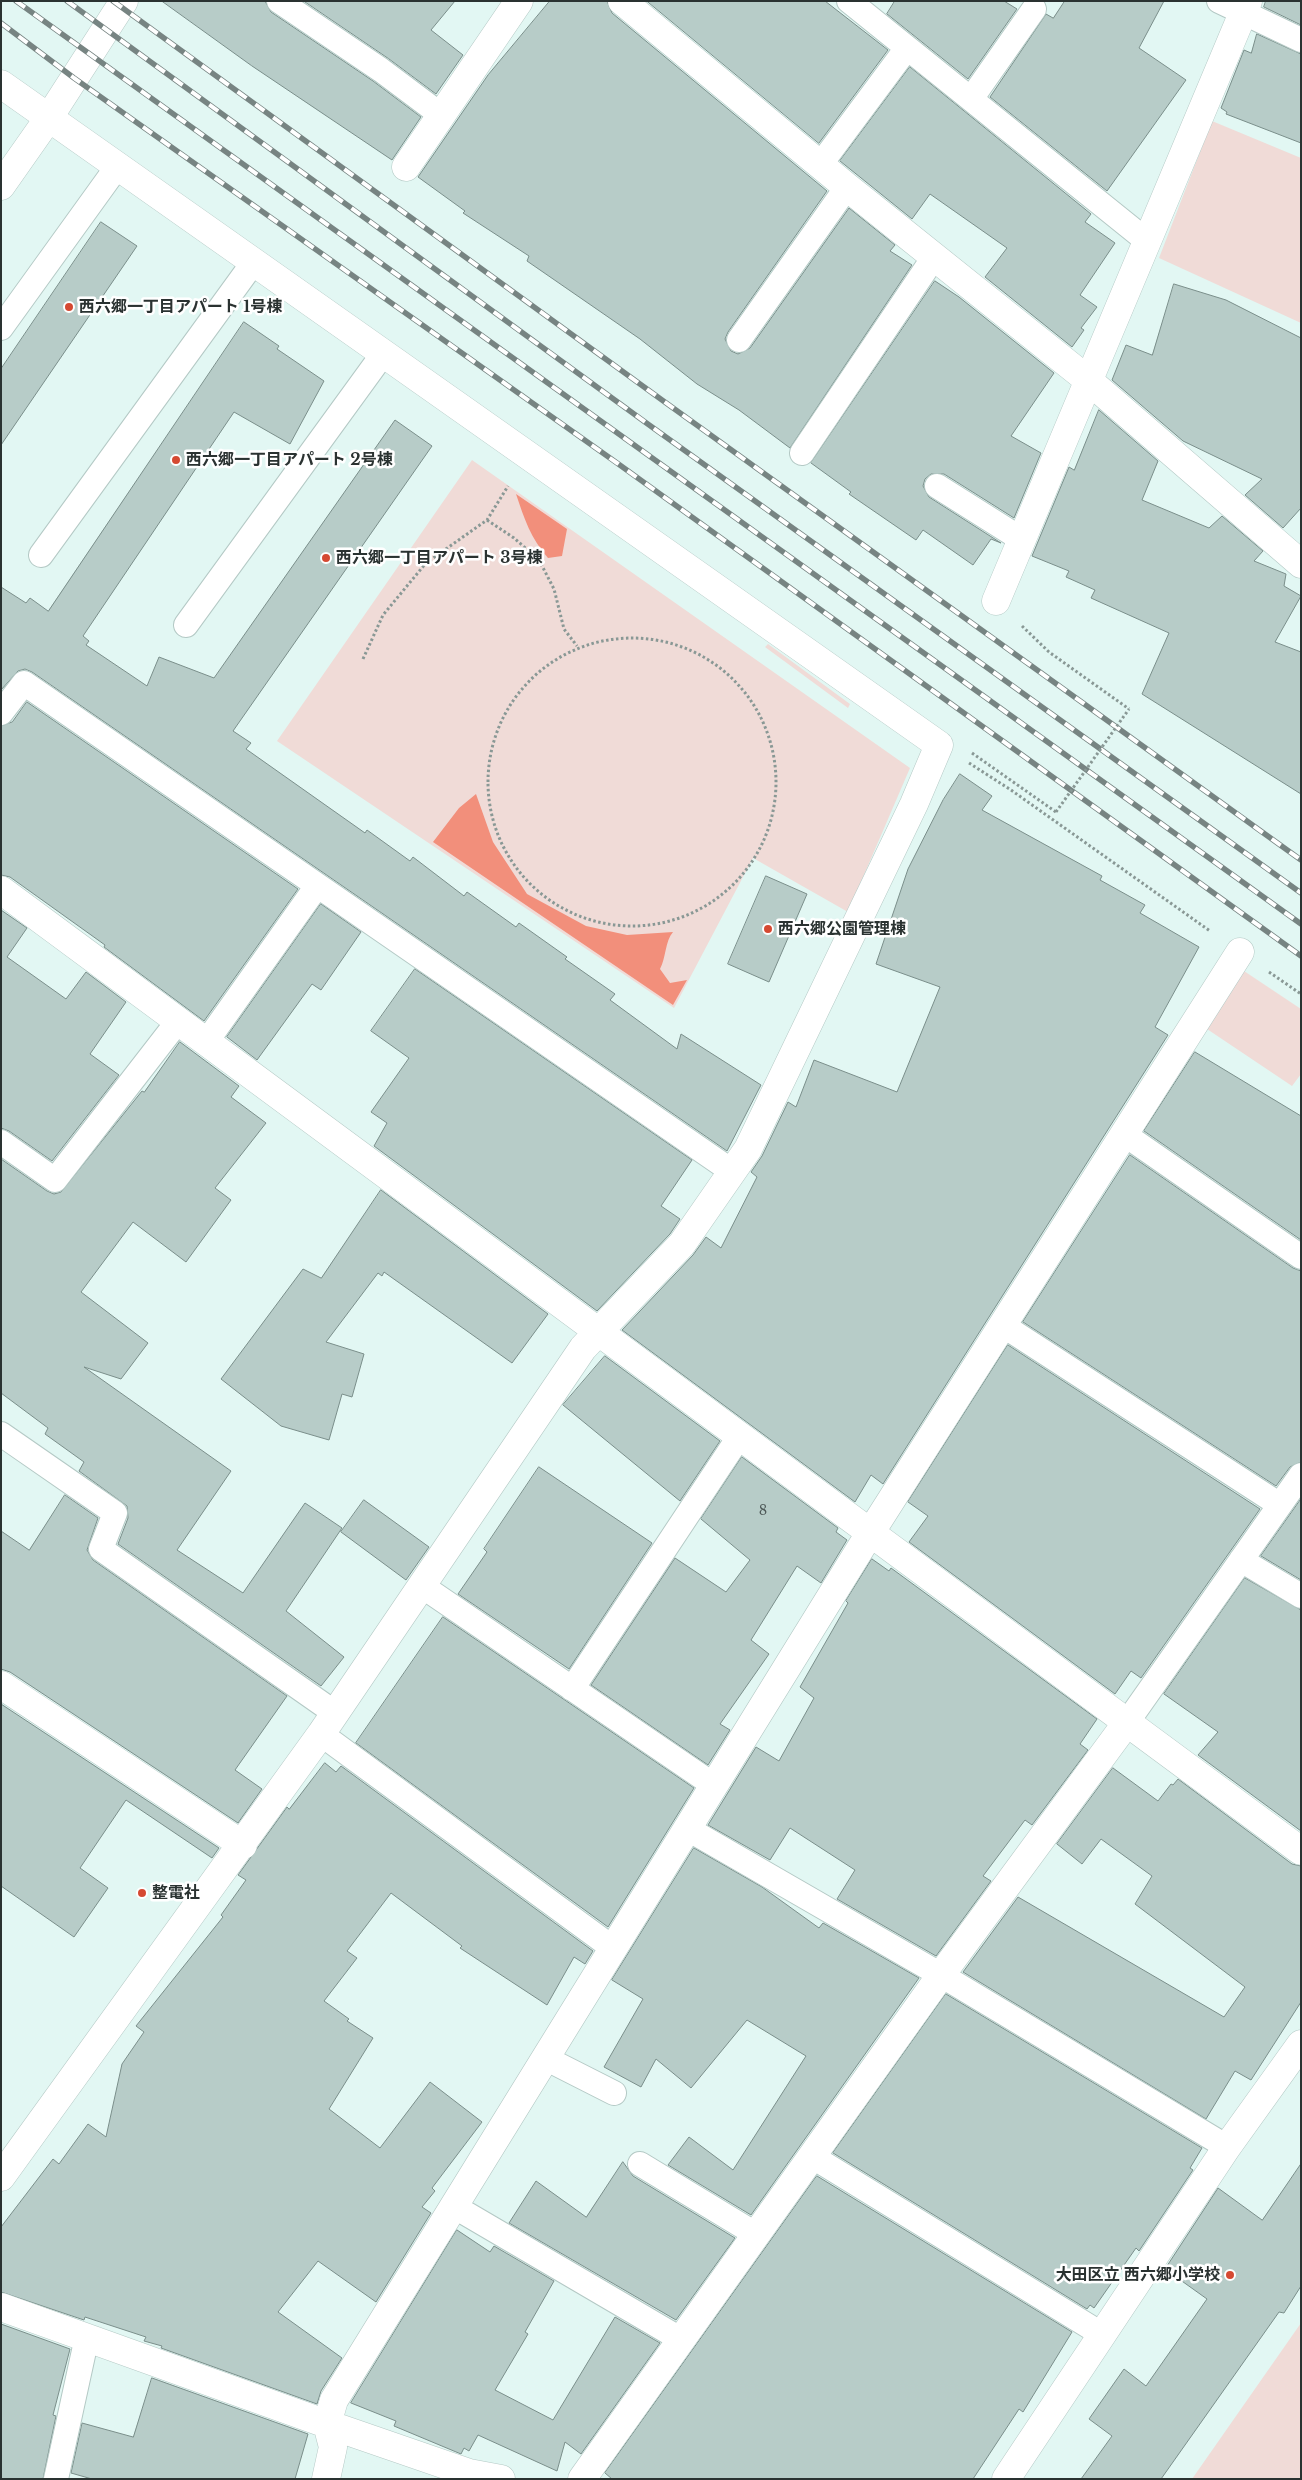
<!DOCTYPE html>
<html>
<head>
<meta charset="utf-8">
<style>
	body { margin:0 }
	#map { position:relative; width:1302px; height:2480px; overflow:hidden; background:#e2f7f3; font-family:"Libre Baskerville",serif }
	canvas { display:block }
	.frame { position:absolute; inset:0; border:2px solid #2a3231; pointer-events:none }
</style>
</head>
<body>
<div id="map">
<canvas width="1302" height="2480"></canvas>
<div class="frame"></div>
</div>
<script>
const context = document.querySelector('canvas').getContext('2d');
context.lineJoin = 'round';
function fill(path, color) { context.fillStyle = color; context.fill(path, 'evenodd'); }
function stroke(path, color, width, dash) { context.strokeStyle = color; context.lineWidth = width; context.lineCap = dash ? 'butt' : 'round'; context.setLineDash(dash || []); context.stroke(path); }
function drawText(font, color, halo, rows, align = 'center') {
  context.font = font + ' "Libre Baskerville","Noto Sans JP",serif'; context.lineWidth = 5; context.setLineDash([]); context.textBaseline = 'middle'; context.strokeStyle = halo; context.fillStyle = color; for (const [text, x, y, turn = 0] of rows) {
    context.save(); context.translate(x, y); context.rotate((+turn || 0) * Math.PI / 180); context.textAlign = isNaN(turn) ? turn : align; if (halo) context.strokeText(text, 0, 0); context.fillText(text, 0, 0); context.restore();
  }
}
const green = new Path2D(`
	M1212,121L1301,158V323L1159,258Z
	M472,460L910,768L848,912L753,858L674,1008L277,741Z
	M768,644L850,704L848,708L765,647Z
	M1241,969L1301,1009V1074L1292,1086L1204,1027Z
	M1301,2323V2479H1192Z`);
const forest = new Path2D(`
	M516,494L567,529L562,556L548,558C531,539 524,518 516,494Z
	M476,794L493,842L527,894L586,926L627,935L673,932C665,941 666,958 660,969L670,983L687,980L673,1005L433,842L459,808Z`);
const building = new Path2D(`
	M162,1H265L271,12L373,81L421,117L392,160L252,66Z
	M304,1H455L431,30L463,55L436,94L389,59Z
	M550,1H607L612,13L827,191L728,332L725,339L731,351L738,354L750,348L849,208L895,245L890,251L912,265L790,448L739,410L697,384L640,339L527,261L529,256L463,213L465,211L418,177L488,75Z
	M647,1H825L888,50L819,143Z
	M895,1H1004L1017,9L968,79L887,14Z
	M1065,1H1164L1139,48L1186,80L1107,191L990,97L1046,14L1053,18Z
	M1266,1H1301V25L1264,7Z
	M1257,34L1301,54V143L1226,114L1227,112L1221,108L1244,50L1251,53Z
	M910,67L1091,214L1085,222L1115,243L1080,295L1097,307L1081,328L1084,330L1072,347L985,277L1007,248L930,194L912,219L840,161Z
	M101,222L137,246L1,445V369Z
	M935,281L959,297L1054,373L1011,436L1041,453L1014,518L944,474H931L925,479L923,486L929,497L1001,543L991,539L973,565L923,530L916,540L849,494L851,492L811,463Z
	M1174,284L1226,300L1301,338V508L1283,528L1245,495L1262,479L1183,441L1112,380L1126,345L1152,355Z
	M244,322L279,346L277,349L324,381L290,444L234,412L83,636L89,641L86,645L147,686L159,657L214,678L395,420L432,446L233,731L251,743L246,749L365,833L367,830L410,861L413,857L464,896L467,892L516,927L519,923L567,957L565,959L615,994L610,1000L677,1049L681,1034L761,1085L727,1151L32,672L25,669L18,671L1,690V587L26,603L30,598L48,611Z
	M1099,410L1158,461L1142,500L1209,528L1222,516L1263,551L1254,561L1286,574L1284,586L1301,596L1275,642L1301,652V794L1142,694L1169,633L1091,598L1095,590L1066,577L1069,571L1032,556L1069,467L1074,470Z
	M27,702L298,889L204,1021L104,947L105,945L10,877L1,875V726L12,722Z
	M960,774L992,796L982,810L1102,876L1100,880L1145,905L1140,913L1199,947L1155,1027L1168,1035L883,1484L871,1475L855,1502L622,1330L693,1255L706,1237L721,1248L757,1177L751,1172L762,1156L788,1102L796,1107L814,1060L897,1092L940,987L876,964L908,869L943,800Z
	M766,876L807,894L769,982L728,964Z
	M321,904L361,932L321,990L312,984L257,1060L227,1037Z
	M1,910L27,928L7,957L66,999L86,972L126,1002L90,1054L119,1075L52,1161L9,1131L1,1128Z
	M415,969L692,1160L661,1206L680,1219L670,1234L597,1311L374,1146L387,1123L371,1112L409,1058L371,1031Z
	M180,1042L239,1086L231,1097L266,1123L215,1188L231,1200L186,1262L133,1222L81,1292L148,1343L121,1379L84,1367L231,1471L177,1550L243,1593L305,1503L342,1528L286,1611L344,1657L321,1686L118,1544L128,1518L127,1506L79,1471L84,1462L45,1434L48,1428L1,1393V1159L47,1191L54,1194L61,1192L142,1091L144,1092Z
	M1195,1052L1301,1116V1240L1144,1131Z
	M1130,1155L1293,1268L1301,1271V1462L1290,1467L1276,1486L1023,1322Z
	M381,1190L548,1314L512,1363L384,1272L382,1276L378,1273L326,1342L364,1354L352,1397L342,1394L329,1440L281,1426L221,1379L303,1269L321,1278Z
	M1008,1345L1260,1509L1141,1678L1131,1671L1115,1694L909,1542L928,1516L908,1502Z
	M605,1356L720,1441L680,1501L563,1405Z
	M742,1457L838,1528L836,1532L847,1540L821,1583L797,1566L751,1640L769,1654L720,1724L730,1730L708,1765L591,1685L675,1558L726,1592L750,1560L701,1519Z
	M539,1467L652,1543L569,1669L458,1594L487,1552L484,1549Z
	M65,1495L98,1518L87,1550L93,1560L287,1696L235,1770L262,1789L238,1823L10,1672L1,1669V1531L29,1550Z
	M1301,1499V1580L1261,1556Z
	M364,1500L429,1547L406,1580L341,1532Z
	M872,1559L889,1571L891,1568L1097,1719L1080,1744L1088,1750L1032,1825L1025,1820L983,1876L991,1881L936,1956L837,1899L855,1870L790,1828L770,1860L708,1825L756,1747L779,1761L814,1698L800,1687L848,1603L846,1601Z
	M1245,1578L1301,1610V1831L1198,1755L1218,1732L1164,1694Z
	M443,1617L694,1788L608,1927L356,1743Z
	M1,1704L219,1848L212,1858L126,1800L80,1868L108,1888L74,1937L1,1886Z
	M325,1763L336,1772L341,1766L593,1951L585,1964L574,1957L547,2005L460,1948L462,1946L391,1893L347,1951L357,1958L324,2001L349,2019L347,2021L373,2038L329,2109L380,2148L430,2082L482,2122L432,2188L435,2191L422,2207L431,2213L376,2302L318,2261L278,2312L342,2358L321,2391L317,2404L161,2348L162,2346L144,2341L146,2337L85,2317L84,2320L1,2292V2227L53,2159L59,2164L88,2124L106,2137L122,2064L144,2032L136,2026L223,1917L221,1915L246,1880L238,1875L287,1807L289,1809Z
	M1113,1768L1158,1801L1171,1784L1173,1785L1178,1779L1292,1864L1301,1866V2002L1251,2080L1235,2071L1206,2119L963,1972L1018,1897L1224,2017L1245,1987L1135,1904L1152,1876L1101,1839L1082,1864L1057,1844Z
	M694,1848L762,1887L819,1928L823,1923L919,1978L751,2215L668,2165L689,2137L733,2170L806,2056L747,2020L691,2088L656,2059L641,2087L604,2067L643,1999L612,1980Z
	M946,1994L1202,2148L1190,2168L1193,2170L1139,2251L1136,2248L1094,2308L1090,2305L1087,2309L833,2153Z
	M623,2162L633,2176L735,2238L676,2320L509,2223L536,2181L586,2217Z
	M1301,2164V2286L1284,2313L1279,2312L1161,2479H1081L1112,2436L1089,2419L1124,2369L1146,2386L1207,2299L1165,2269L1218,2188L1262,2220Z
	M817,2176L1072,2332L1023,2412L1019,2409L973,2479H612L605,2473Z
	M457,2230L490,2252L494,2246L554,2281L525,2332L528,2334L495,2390L553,2420L615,2317L660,2343L581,2454L565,2442L557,2471L478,2435L469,2451L464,2448L461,2454L394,2426L396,2421L351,2403Z
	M1,2324L70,2349L53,2415L56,2416L43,2479H1Z
	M152,2378L308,2434L295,2479H92L71,2473L82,2423L133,2437Z`);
const path = new Path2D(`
	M487,520L514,538L539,560L554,589L564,629L577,646
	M1022,626L1049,652L1129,709
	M488 782a144 144 0 1 1 288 0a144 144 0 1 1-288 0Z
	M363,659L383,615L426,563L487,520L508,486
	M972,753L1056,812
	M969,763L1011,790L1210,931
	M1269,972L1301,994`);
const service = new Path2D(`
	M279,1L381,70L441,115
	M849,1L1147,241
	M1219,1L1301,40
	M971,99L1034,9
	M820,165L907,48
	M1,328L117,167
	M739,340L847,187
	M802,453L934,257
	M937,486L1021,539
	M41,555L253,263
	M186,625L383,354
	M1,713L24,683L733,1172
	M207,1041L317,886
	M1124,1134L1301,1257
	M1,1142L55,1180L179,1020
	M1004,1326L1280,1505
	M1,1434L115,1513L101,1549L335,1713
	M1241,1560L1301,1596
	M422,1586L715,1786
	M572,1689L739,1437
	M1128,1721L1301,1475
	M321,1734L614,1949
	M688,1829L941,1975L1227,2147
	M547,2059L614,2093
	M813,2157L1103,2335
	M640,2164L757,2235
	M455,2207L682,2340
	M56,2479L87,2337`);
const minor = new Path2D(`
	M622,1L847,187L1088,380L1301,564
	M1,84L939,745L914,804L748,1149L682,1244L583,1348L321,1734L1,2177
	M406,167L519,1
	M996,601L1248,1
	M1,890L1301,1851
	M1,1685L243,1845
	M1,2307L327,2424L469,2473L501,2479
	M326,2479L333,2447L327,2424L334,2400L862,1546L1240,952
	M582,2479L941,1975L1128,1721
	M1006,2479L1227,2147L1301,2044`);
const tertiary = new Path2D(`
	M1,186L48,119L124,1`);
const rail = new Path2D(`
	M16,1L1301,924
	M67,1L645,422L1301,893
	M113,1L662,400L1301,860
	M1,23L74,78L617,463L1301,956`);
const pathBridge = new Path2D(`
	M1056,812L1129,709`);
const markers = [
	[69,307,5,"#d54932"],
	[176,460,5,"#d54932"],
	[326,558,5,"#d54932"],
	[768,929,5,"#d54932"],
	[142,1893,5,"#d54932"],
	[1230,2275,5,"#d54932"]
];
const numberNames = [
	["8",763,1511]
];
const poiNames = [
	["西六郷一丁目アパート 1号棟",79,307],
	["西六郷一丁目アパート 2号棟",186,460],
	["西六郷一丁目アパート 3号棟",336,558],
	["西六郷公園管理棟",778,929],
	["整電社",152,1893],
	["大田区立 西六郷小学校",1220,2275,"right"]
];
fill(green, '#f0dbd7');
fill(forest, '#f28f7b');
fill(building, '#b7ccc8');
stroke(building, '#7a8e8a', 1);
stroke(service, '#b4c9c5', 26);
stroke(minor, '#b4c9c5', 29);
stroke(tertiary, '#b4c9c5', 29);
stroke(path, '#899895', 3, [2.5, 2.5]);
stroke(service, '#fff', 24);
stroke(minor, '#fff', 28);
stroke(tertiary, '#fff', 28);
stroke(rail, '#778482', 5.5);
stroke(rail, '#fff', 4, [11]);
stroke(pathBridge, '#899895', 3, [2.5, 2.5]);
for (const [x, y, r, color] of markers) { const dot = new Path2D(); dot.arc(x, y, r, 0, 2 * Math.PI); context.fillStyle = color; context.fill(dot); stroke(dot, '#fff', 2); }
drawText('14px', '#4d5857', null, numberNames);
drawText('bold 16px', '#2a3231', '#fff', poiNames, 'left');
</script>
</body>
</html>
